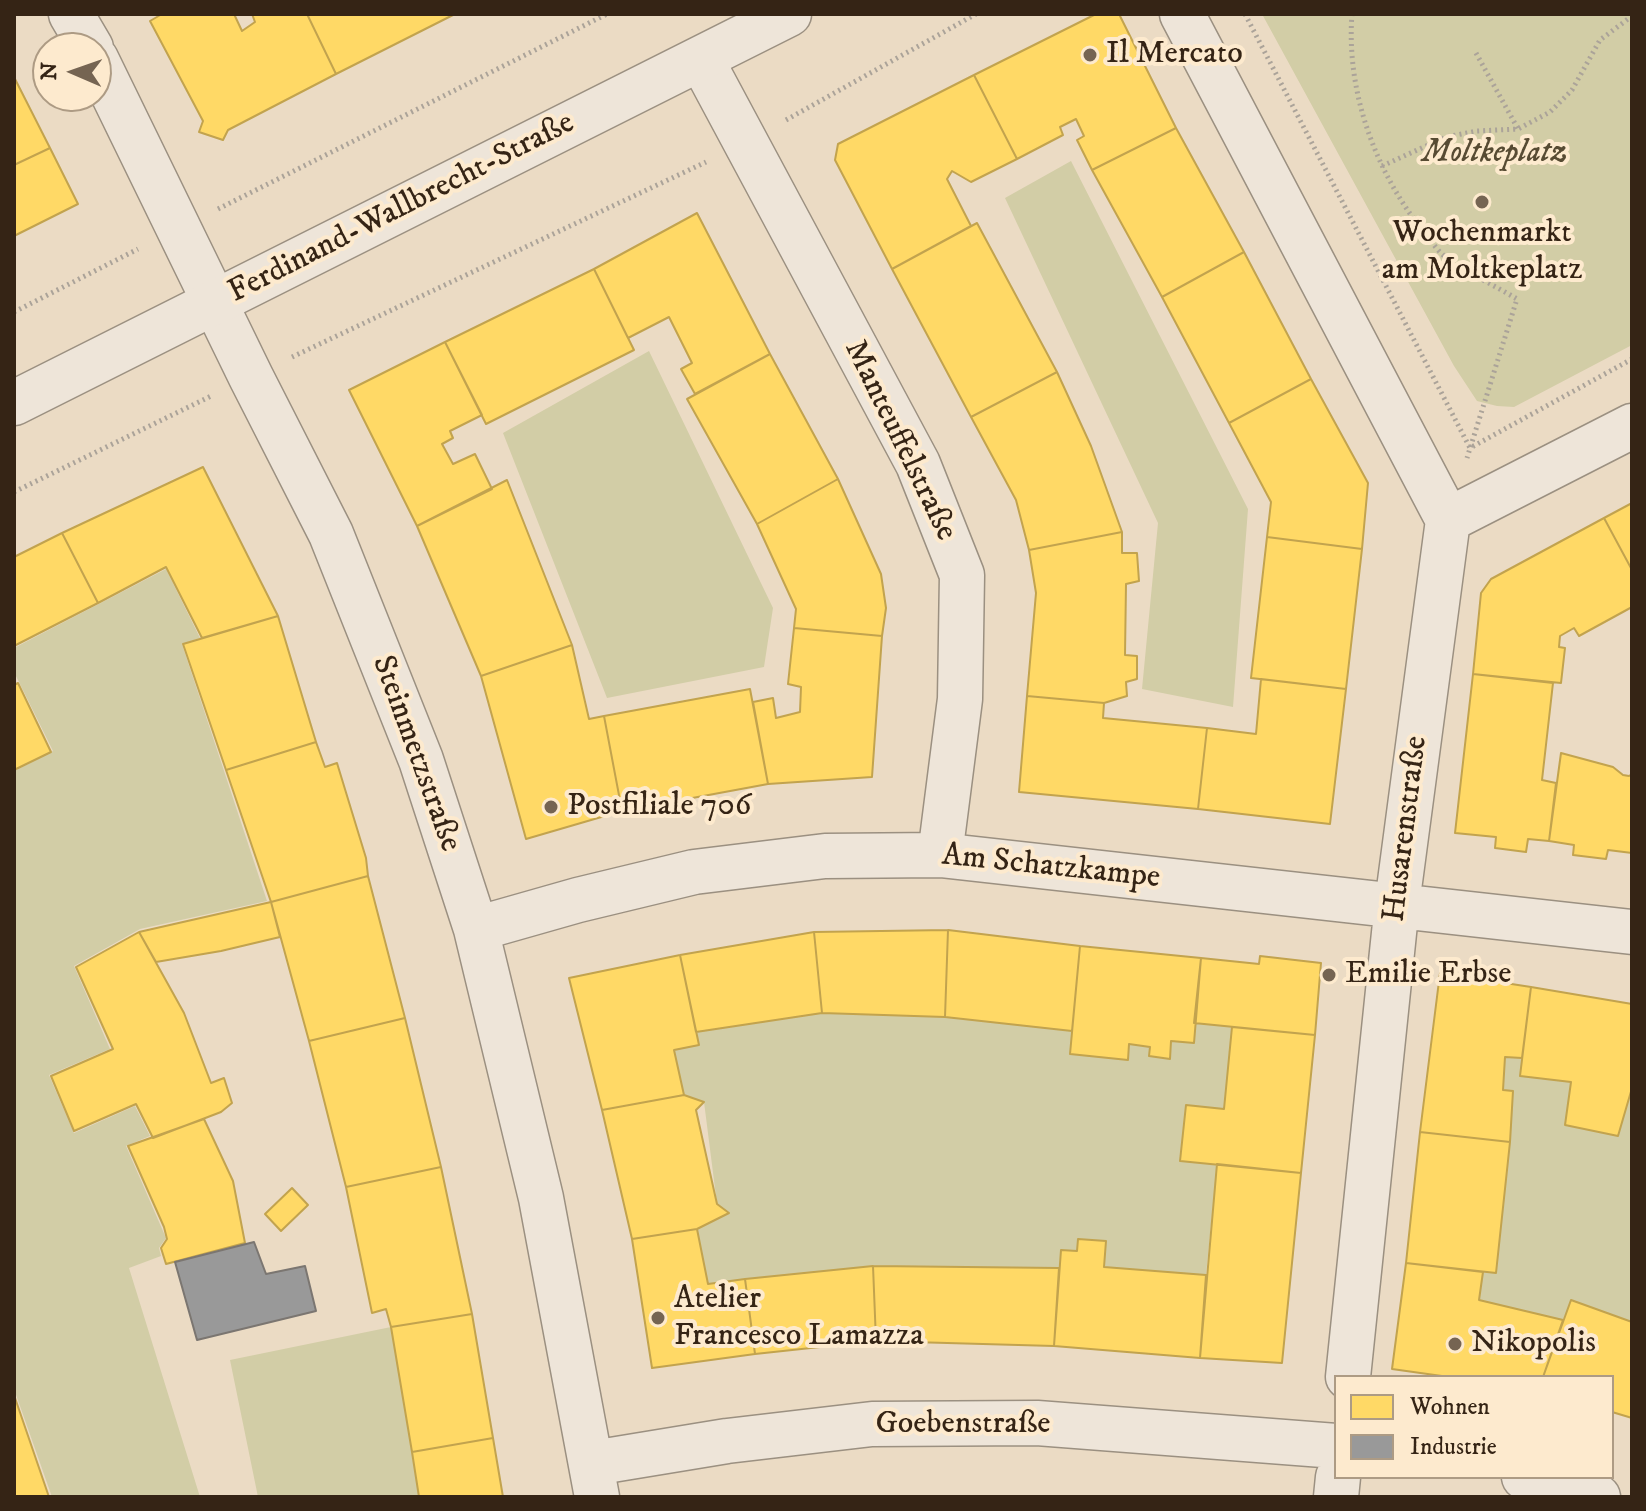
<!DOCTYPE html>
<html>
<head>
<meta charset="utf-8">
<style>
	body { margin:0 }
	#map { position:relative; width:1646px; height:1511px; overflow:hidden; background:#ebdbc4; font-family:"IM FELL DW Pica",serif }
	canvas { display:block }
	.frame { position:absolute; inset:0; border:16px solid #352415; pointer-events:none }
	.legend { position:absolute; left:1334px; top:1375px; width:280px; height:104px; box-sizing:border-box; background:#fdeace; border:2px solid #ad9b84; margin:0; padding:10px 14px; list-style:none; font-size:24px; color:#352415 }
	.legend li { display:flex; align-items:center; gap:16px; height:40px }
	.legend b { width:40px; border:2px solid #ad9b84 }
	.north { position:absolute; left:32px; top:32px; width:80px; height:80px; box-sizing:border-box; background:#fdeace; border:2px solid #ad9b84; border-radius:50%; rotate:272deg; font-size:22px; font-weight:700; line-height:32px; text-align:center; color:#352415 }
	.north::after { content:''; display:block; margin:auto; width:28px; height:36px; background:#756452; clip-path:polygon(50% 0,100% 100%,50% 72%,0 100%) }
</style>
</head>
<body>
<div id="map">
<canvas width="1646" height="1511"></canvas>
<div class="frame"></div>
<ul class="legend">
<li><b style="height:22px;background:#ffd966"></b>Wohnen</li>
<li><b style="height:22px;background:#999"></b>Industrie</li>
</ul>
<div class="north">N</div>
</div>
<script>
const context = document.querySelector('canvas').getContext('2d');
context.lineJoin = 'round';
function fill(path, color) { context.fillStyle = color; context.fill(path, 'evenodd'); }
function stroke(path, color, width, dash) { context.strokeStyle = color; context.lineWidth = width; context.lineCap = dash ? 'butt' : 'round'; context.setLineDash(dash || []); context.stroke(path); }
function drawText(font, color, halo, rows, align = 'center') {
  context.font = font + ' "IM FELL DW Pica",serif'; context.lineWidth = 8; context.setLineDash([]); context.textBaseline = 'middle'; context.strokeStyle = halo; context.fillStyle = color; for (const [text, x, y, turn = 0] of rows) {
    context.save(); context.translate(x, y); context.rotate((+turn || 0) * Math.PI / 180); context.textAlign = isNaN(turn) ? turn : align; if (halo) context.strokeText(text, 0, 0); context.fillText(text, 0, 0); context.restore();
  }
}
const green = new Path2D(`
	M1262,14H1632V345L1514,407L1497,406L1477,401L1454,366Z
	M1071,161L1248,509L1233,707L1142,689L1158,523L1005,198Z
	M649,351L773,608L764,667L607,698L503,433Z
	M166,569L200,638L182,644L267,901L140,929L74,966L110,1049L49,1075L74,1133L135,1106L150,1136L126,1146L166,1238L159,1248L161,1256L129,1268L200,1497H52L14,1389V771L53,751L14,672V648Z
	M822,1013L945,1017L1072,1031L1070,1054L1128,1059L1129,1044L1150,1047L1149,1056L1170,1059L1171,1041L1194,1043V1023L1232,1027L1224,1109L1187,1105L1217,1164L1206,1275L1104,1267L1106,1242L1077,1251L1061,1250L1059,1268L873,1266L708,1284L697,1229L717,1204L704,1102L684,1095L674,1050L696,1032Z
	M1505,1057L1522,1058L1520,1076L1571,1082L1565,1125L1618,1136L1632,1088V1322L1571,1301L1563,1320L1479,1300L1483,1272L1496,1273L1513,1092L1503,1090Z
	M391,1327L419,1497H258L230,1360Z`);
const homes = new Path2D(`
	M162,14H234L242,31L255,22L252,14H307L336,74L228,130L223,140L199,132L203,121L150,21Z
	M307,14H455L336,74Z
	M1096,14H1119L1176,128L1092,170L1077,140L1084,136L1076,119L1060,127L1063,135L1017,159L974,75Z
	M974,75L1017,159L971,182L952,171L947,179L971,226L892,269L835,160L838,144Z
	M14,77L50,148L14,165Z
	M1176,128L1244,252L1162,297L1092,170Z
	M50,148L78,204L14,236V165Z
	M697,213L770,354L695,394L681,369L692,363L669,317L628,338L594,269Z
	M977,223L1057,372L971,417L892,269Z
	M1244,252L1311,379L1229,423L1162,297Z
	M594,269L634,350L486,424L445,342Z
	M445,342L482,415L450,431L453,438L442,444L453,464L475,454L492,489L417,526L349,390Z
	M770,354L838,479L757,524L687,399Z
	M1057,372L1091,446L1122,532L1029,550L1016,500L971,417Z
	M1311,379L1368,483L1362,549L1267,537L1271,502L1229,423Z
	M203,467L278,616L202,638L166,567L98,603L62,533Z
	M838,479L881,574L886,608L882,636L794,628L796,609L757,524Z
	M507,480L572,645L481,676L417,526Z
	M1632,503V570L1604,518Z
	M1604,518L1632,570V607L1579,636L1574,628L1560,636L1559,647L1565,648L1561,683L1473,674L1481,593L1491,579Z
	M1122,532V553H1137L1139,581L1126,584L1125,655L1137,656V679L1126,682L1127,696L1104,703L1027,696L1036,593L1029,550Z
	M62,533L98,603L14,646V557Z
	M1267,537L1362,549L1346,689L1251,678Z
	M278,616L316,742L226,770L183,644Z
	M794,628L882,636L872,777L768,784L753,702L773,698L776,718L800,712L801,687L788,684Z
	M572,645L589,719L604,716L622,811L526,839L481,676Z
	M1473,674L1553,683L1542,780L1556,783L1549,841L1528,839L1526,852L1495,848L1496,837L1455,833Z
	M1261,679L1346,689L1330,824L1198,809L1207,728L1256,734Z
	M18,683L51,752L14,770V685Z
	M750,689L768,784L622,811L604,716Z
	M1027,696L1104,703L1103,718L1207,728L1198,809L1019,792Z
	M316,742L325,767L337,763L366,858L368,876L271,902L226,770Z
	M1561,753L1613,767L1623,775L1629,776L1632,774V853L1608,850L1606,859L1573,855L1574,845L1549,841Z
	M368,876L405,1018L309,1041L271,902Z
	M271,902L280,937L221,951L156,962L139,932Z
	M948,930L945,1017L822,1013L814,932Z
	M948,930L1080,946L1072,1031L945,1017Z
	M139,932L184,1013L211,1083L224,1078L232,1103L221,1112L153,1138L136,1104L74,1131L51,1076L113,1049L76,967Z
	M814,932L822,1013L696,1032L680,955Z
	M1080,946L1201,958L1194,1043L1171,1041L1170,1059L1149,1056L1150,1047L1129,1044L1128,1060L1070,1054Z
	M680,955L699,1045L674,1050L684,1095L602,1110L569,978Z
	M1260,956L1321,963L1315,1035L1194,1023L1201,958L1259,964Z
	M1440,973L1531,987L1522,1058L1505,1057L1503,1090L1513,1091L1510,1142L1420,1132Z
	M1531,987L1632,1004V1088L1618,1136L1565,1125L1571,1082L1520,1076Z
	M405,1018L441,1167L346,1187L309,1041Z
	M1232,1027L1315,1035L1301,1173L1180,1161L1186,1105L1224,1109Z
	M684,1095L704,1102L696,1110L717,1204L729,1213L697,1229L632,1239L602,1110Z
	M204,1119L233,1181L245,1243L166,1264L161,1248L167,1239L164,1227L128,1146Z
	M1420,1132L1510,1142L1496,1273L1406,1263Z
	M1217,1164L1301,1173L1282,1363L1200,1358Z
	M441,1167L472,1314L391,1327L386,1309L372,1313L346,1187Z
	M292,1188L308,1205L281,1231L265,1214Z
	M697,1229L708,1284L745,1279L755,1354L652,1368L632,1239Z
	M1078,1239L1106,1241L1104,1267L1206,1275L1200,1358L1054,1346L1061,1250L1077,1251Z
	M1406,1263L1483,1272L1479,1300L1563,1320L1543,1377H1449L1392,1369Z
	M873,1266L1059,1268L1054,1346L876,1341Z
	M873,1266L876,1341L755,1354L745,1279Z
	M1571,1300L1632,1322V1418L1612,1412V1377H1543Z
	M472,1314L493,1438L412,1452L391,1327Z
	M14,1395L49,1497H14Z
	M493,1438L503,1497H419L412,1452Z`);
const industry = new Path2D(`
	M254,1242L266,1274L305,1266L316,1311L197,1340L175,1262Z`);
const path = new Path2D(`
	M1245,14L1470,448L1632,359
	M1352,14C1346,91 1375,171 1423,231C1430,239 1436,249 1443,255C1465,272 1494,285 1517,299L1467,458
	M1476,53L1518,129
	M786,120L976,14
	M1382,166L1446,137L1477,131L1518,129L1550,112L1572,90L1600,40L1632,16
	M218,209L607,14
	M14,312L138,249
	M292,357L706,162
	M14,492L211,396`);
const minor = new Path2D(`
	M71,14L91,48
	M1182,14L1448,520L1632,426
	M96,59L251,377L331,534L421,760L476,929L526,1136L541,1198L597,1497
	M701,59L918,464L962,575L960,699L940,855
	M476,929L578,900L694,872L825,856L940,855L1632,932
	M1348,1377L1397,904L1448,520
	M593,1463L727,1441L872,1424L1037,1423L1336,1446
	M1524,1477L1598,1497
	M1336,1497L1338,1477`);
const tertiary = new Path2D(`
	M14,403L789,14`);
const markers = [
	[1090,55,8,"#756452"],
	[1482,202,8,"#756452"],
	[551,807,8,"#756452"],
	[1329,975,8,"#756452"],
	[658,1318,8,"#756452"],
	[1455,1344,8,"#756452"]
];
const poiNames = [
	["Il Mercato",1106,55],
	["Wochenmarkt",1482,234,"center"],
	["am Moltkeplatz",1482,271,"center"],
	["Postfiliale 706",567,807],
	["Emilie Erbse",1345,975],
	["Atelier",674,1300],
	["Francesco Lamazza",674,1337],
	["Nikopolis",1471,1344]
];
const parkNames = [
	["Moltkeplatz",1495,154]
];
const streetNames = [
	["Ferdinand-Wallbrecht-Straße",402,209,-27],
	["Manteuffelstraße",899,441,64],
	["Steinmetzstraße",415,754,70],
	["Husarenstraße",1407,829,-83],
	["Am Schatzkampe",1051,868,6],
	["Goebenstraße",963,1425]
];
fill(green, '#d2cda6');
fill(homes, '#ffd966');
stroke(homes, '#c2a34e', 2);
fill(industry, '#999');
stroke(industry, '#7b7671', 2);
stroke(minor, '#9b9081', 47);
stroke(tertiary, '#9b9081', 47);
stroke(path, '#aba399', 5, [2, 4]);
stroke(minor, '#eee5d9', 44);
stroke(tertiary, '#eee5d9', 44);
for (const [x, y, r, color] of markers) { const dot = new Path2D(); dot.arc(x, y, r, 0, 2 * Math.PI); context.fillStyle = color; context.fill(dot); stroke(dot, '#fdeace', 3); }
drawText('32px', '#352415', '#fdeace', poiNames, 'left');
drawText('italic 32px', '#574b33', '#fdeace', parkNames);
drawText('32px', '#352415', '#fdeace', streetNames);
</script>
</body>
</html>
